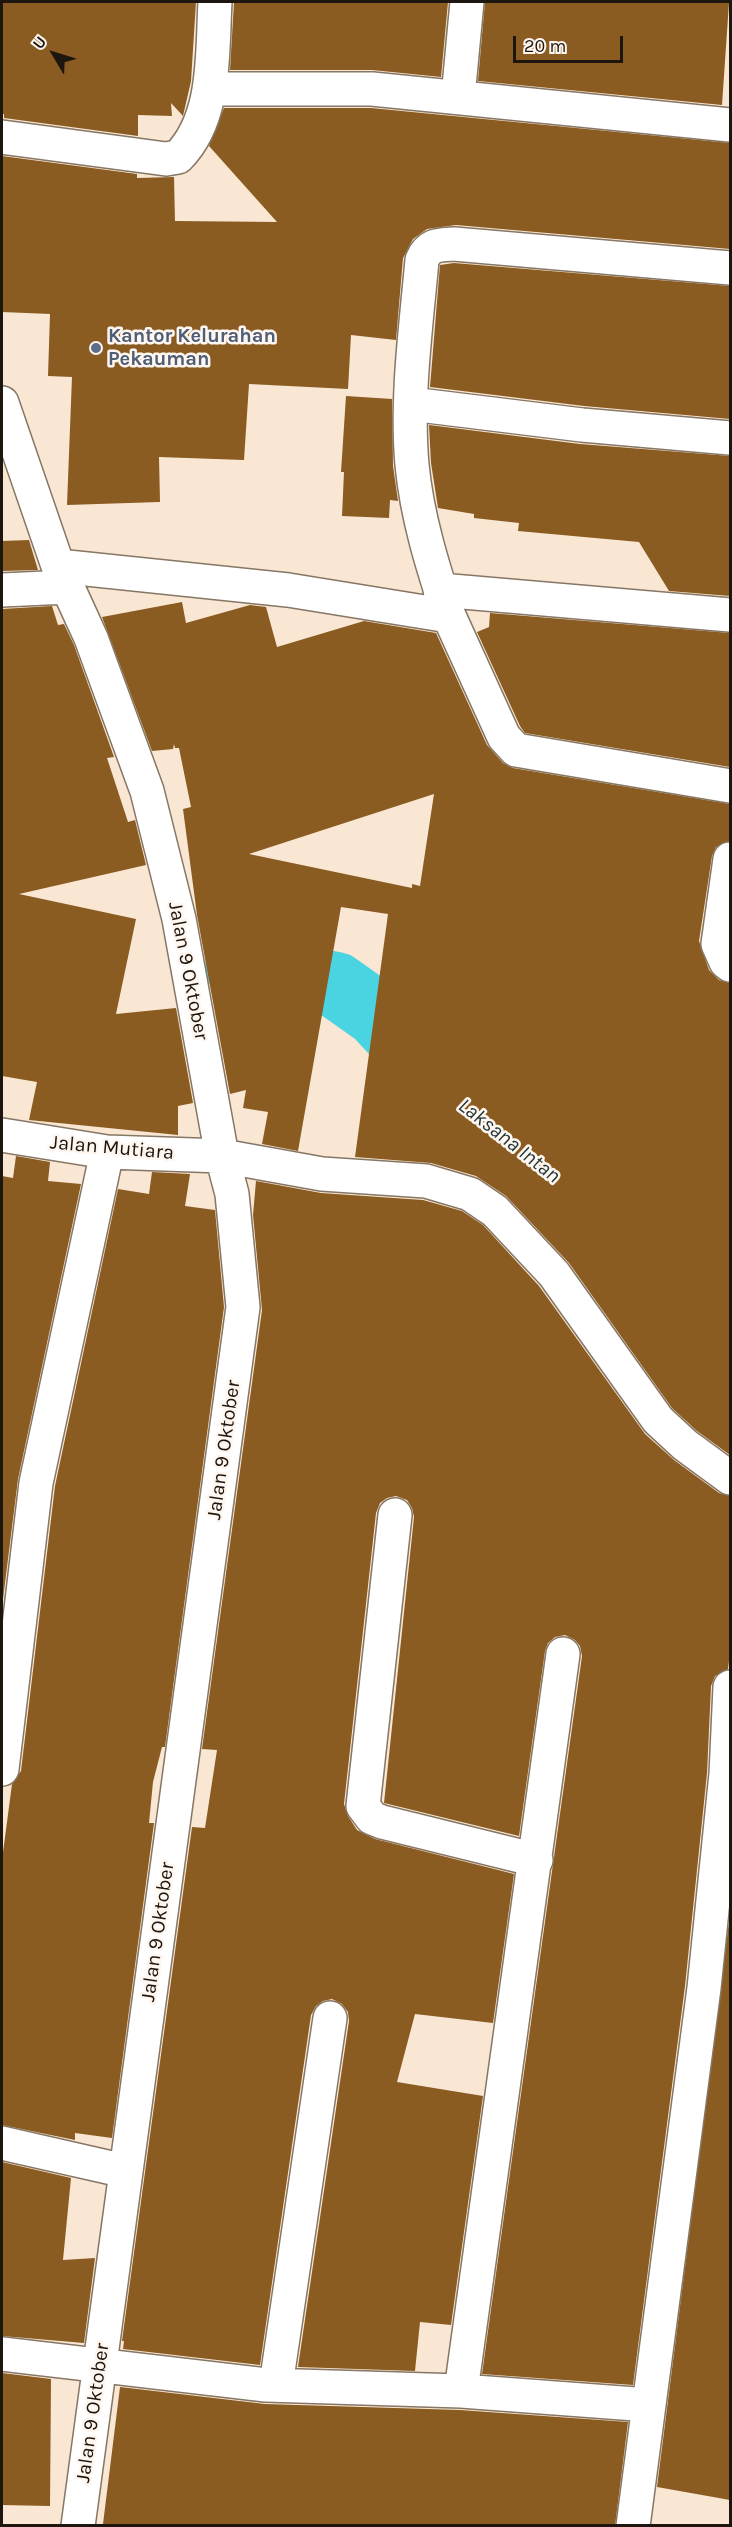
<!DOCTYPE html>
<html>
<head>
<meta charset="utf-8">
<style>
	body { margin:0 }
	#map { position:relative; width:732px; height:2527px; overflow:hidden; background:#f9e7d4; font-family:Karla,sans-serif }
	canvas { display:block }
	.frame { position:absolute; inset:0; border:3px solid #1c160f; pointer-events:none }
	.north { position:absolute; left:24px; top:24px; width:60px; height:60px; -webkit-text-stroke:4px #fef6ef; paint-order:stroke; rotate:308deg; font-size:16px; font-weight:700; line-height:24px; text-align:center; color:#1c160f }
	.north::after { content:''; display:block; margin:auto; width:21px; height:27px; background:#1c160f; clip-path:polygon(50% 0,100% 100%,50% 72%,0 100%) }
	.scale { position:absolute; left:513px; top:36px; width:110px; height:27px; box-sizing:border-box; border:3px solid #1c160f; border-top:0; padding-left:8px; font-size:18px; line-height:21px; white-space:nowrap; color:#1c160f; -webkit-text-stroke:4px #fef6ef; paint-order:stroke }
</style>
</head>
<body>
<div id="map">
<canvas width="732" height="2527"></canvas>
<div class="frame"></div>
<div class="north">U</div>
<div class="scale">20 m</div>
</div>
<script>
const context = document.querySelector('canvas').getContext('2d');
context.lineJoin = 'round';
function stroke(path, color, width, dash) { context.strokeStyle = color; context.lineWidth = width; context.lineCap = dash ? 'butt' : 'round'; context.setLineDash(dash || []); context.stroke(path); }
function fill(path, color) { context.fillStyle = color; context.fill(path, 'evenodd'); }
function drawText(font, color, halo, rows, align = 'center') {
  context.font = font + ' Karla,sans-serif'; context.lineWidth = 5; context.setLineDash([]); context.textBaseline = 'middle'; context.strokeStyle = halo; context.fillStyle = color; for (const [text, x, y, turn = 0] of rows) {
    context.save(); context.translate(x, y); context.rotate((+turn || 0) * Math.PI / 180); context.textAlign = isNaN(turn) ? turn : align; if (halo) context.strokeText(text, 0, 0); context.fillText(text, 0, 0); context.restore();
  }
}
const river = new Path2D(`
	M238,967L336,985L377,1014L438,1080`);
const building = new Path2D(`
	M2,2H196L191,81L183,116L171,103L172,116L138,115V136L4,118V114H2Z
	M234,2H448L441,77L372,70H230Z
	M485,2L729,3L722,105L478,81Z
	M224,108H371L730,143V249L456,225L427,229L413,239L403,258L396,340L351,335L348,389L249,384L244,460L159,457L160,502L67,505L72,377L48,376L50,314L2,312V156L137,174V178L174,177L175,221L277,222L209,146Z
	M454,263L730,286V419L584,406L430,387L440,265Z
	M346,396L392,399L393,466L398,501L390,500L389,518L342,516L344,472H341Z
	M429,425L580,444L730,456V596L669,591L639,542L518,531L519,523L474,518V514L438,508L431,463Z
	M29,540L38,570L2,571V541Z
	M182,602L186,623L250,605L266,607L277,647L364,621L436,633L487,745L503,763L513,768L730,804V841L716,847L712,856L699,941L709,970L719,980L730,983V1455L697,1431L672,1408L569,1263L506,1196L476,1176L431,1163L355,1157L388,914L341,907L298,1151L262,1144L268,1112L243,1108L246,1090L230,1094L197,915L183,809L191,807L179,748H175L174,744L173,749L152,751L102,617ZM434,794L420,886L412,884V888L249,854Z
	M52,606L58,625L64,624L74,645L114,757L107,758L128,822L135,820L146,865L19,894L136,919L116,1014L176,1008L193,1103L178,1106V1135L29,1120L37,1082L2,1076V609Z
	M490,613L730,633V767L525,733L520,726L477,632L489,627Z
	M16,1156L50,1162L48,1181L81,1184L18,1479L3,1599L2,1176L13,1178Z
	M152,1172L190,1174L185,1206L215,1210L224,1307L165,1747H162L153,1782L149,1823H154L112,2138L75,2133V2140L2,2125V1860L12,1784L21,1771L55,1486L118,1189L149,1194Z
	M256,1181L321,1193L423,1200L462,1211L483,1225L539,1286L645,1434L674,1460L719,1493L730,1496V1653L728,1669L715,1676L711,1686L707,1773L685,1986L633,2385L482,2374L582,1656L580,1646L575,1640L565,1635L555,1637L548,1643L545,1651L519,1836L384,1803L414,1517L412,1508L407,1500L396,1496L387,1498L380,1503L376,1513L344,1804L348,1816L357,1830L375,1839L514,1874L493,2023L415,2014L397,2082L483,2096L451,2325L420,2322L415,2371L298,2367L349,2021L348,2012L342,2004L332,1999L323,2001L316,2006L311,2015L260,2365L123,2349L124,2341H122L192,1827L205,1828L217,1750L202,1749L262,1310L253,1215Z
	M730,1914V2500L657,2487Z
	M2,2162L71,2178L63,2260L95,2258L84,2343L2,2336Z
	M2,2373L51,2379L50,2506L2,2505Z
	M120,2387L265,2404L460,2410L628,2422L615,2526L103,2524Z`);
const minor = new Path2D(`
	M210,89H372L730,125
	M458,97L467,2
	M2,137L166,159L178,157C217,118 212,52 215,2
	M2,403L58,566L91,638L147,791L179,919L222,1156L232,1194L243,1307L78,2526
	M411,404L582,425L730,438
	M58,566L288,590L449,616C433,568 417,517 412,465C406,398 416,327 422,260C429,244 438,245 454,244L730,268
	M2,590L68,587
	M440,590L730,615
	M449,616L504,737L516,750L730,786
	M730,859L718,944L726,962L730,965
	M2,1135L107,1152L222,1156L322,1174L426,1181L470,1194L495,1211L554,1274L658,1420L685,1445L730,1478
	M395,1515L363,1806L372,1818L382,1822L536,1860
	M2,1769L36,1483L107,1152
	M2,2143L125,2171
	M2,2354L266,2385L461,2391L649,2405
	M276,2385L330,2018
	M461,2391L563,1654
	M633,2526L704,1988L726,1774L730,1687`);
const markers = [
	[96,348,6,"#5c6f8a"]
];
const serviceNames = [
	["Kantor Kelurahan",108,336],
	["Pekauman",108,359]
];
const streetNames = [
	["Jalan 9 Oktober",188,971,79],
	["Jalan Mutiara",112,1148,5],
	["Jalan 9 Oktober",224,1450,-82],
	["Jalan 9 Oktober",158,1932,-82],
	["Jalan 9 Oktober",93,2413,-82]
];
const waterNames = [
	["Laksana Intan",509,1141,38]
];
stroke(river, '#4ad4e2', 66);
fill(building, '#8a5c22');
stroke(minor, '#867664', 36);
stroke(minor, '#fff', 33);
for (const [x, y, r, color] of markers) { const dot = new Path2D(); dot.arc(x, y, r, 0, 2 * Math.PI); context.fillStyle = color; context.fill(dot); stroke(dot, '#fef6ef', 2); }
drawText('bold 20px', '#4e5e75', '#fef6ef', serviceNames, 'left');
drawText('20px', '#1c160f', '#fef6ef', streetNames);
drawText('italic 21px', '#1e3538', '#fef6ef', waterNames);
</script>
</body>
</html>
